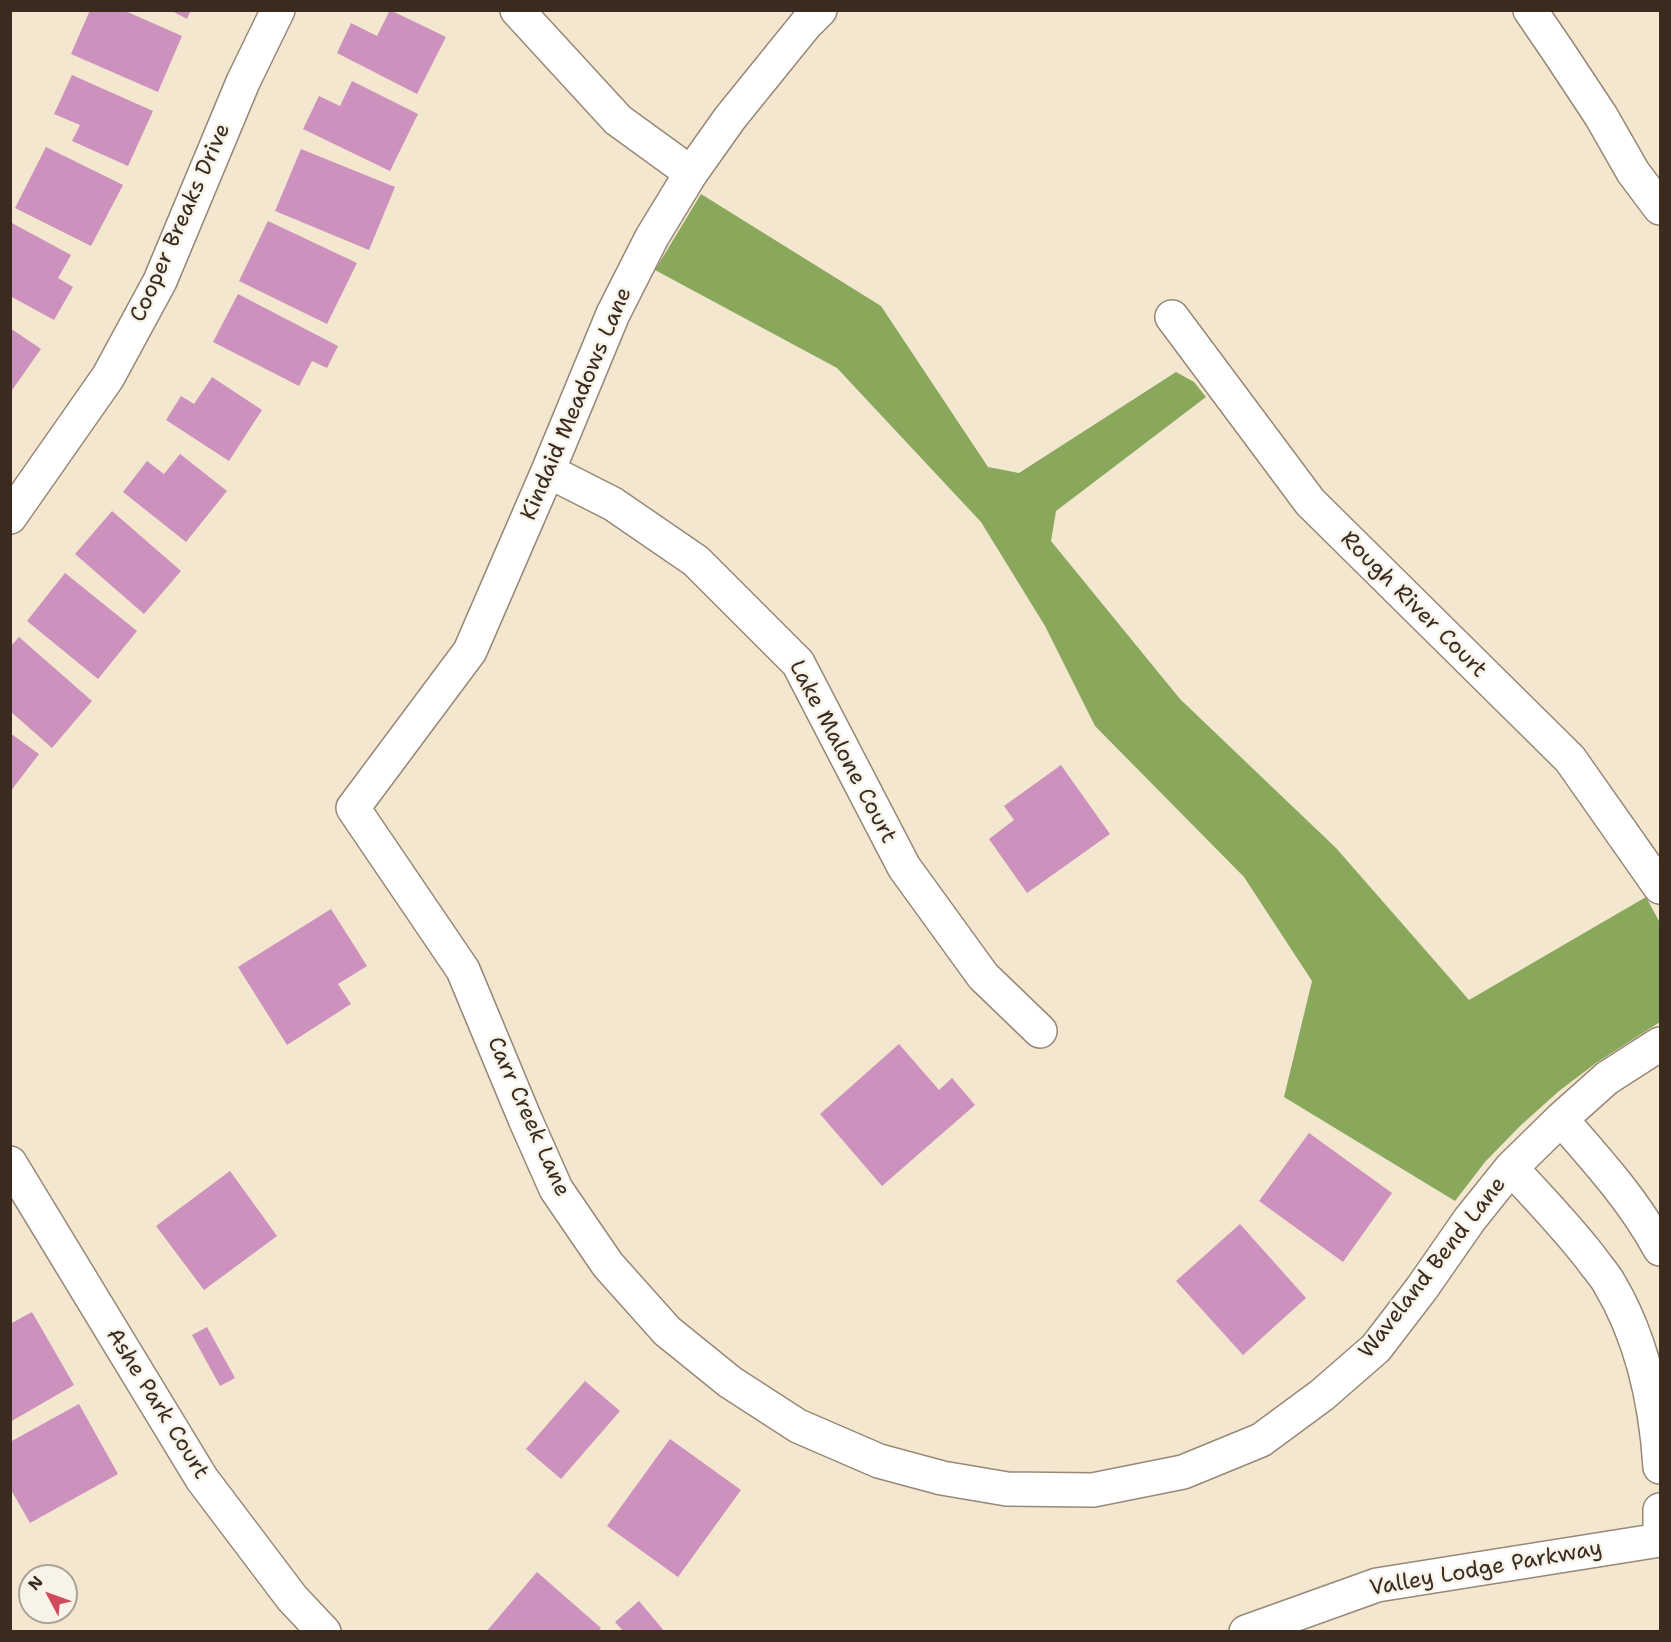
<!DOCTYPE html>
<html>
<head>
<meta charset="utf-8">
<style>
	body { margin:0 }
	#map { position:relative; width:1671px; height:1642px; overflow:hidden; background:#f3e7d0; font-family:"Shantell Sans",sans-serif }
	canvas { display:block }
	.frame { position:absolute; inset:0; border:12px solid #3b2a1e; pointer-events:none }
	.north { position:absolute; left:18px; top:1564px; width:60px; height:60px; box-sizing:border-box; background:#f7f3e8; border:2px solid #aca397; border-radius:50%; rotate:311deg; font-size:16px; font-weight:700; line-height:24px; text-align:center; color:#3b2a1e }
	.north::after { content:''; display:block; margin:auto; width:21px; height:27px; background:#d1495b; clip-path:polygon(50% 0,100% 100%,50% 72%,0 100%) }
</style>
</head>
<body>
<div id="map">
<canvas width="1671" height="1642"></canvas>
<div class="frame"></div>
<div class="north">N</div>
</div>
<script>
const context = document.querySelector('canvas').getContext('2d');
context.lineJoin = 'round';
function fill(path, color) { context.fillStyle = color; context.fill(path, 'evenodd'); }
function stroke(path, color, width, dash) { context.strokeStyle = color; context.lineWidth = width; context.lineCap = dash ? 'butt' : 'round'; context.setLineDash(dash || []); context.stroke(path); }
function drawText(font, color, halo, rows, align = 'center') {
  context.font = font + ' "Shantell Sans",sans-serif'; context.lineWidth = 5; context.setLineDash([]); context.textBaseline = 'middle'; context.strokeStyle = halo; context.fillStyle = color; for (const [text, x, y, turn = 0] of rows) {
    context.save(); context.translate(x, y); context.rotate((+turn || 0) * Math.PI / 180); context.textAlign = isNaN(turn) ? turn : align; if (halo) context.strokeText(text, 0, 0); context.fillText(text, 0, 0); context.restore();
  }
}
const forest = new Path2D(`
	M701,194L881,306L988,467L1019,473L1176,372L1194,382L1206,397L1056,511L1051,541L1180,699L1336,848L1469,1000L1646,897L1660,923V1022L1596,1063L1559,1091L1520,1126L1485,1162L1455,1201L1284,1097L1312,981L1244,877L1095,726L1045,626L981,522L837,368L655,270Z`);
const building = new Path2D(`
	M90,10H123L182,36L158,92L71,54Z
	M170,10H191L187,19Z
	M390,10L446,37L417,94L337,53L351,23L377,36Z
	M72,75L153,111L128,166L72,141L80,125L54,114Z
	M352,81L418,114L390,171L303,129L319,96L340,106Z
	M46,147L123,185L91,246L15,208Z
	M301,149L395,187L369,250L275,211Z
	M268,221L357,263L327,324L239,281Z
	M10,222L71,255L58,278L73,287L54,320L10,296Z
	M238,294L338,346L327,368L312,361L299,386L213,342Z
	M10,328L41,349L10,393Z
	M212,377L262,410L229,461L166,420L181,396L194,404Z
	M180,454L227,491L186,542L123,492L147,461L164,474Z
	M112,511L181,571L144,614L75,554Z
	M65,573L137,631L98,679L27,621Z
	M19,637L92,701L52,748L10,711V647Z
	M10,733L39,754L10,792Z
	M1061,765L1110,834L1027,893L989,839L1014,820L1004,806Z
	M331,909L367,966L338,984L351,1004L287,1045L238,967Z
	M899,1044L939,1090L952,1078L975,1105L882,1186L820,1114Z
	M1309,1133L1392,1193L1343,1262L1259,1201Z
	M230,1171L277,1236L204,1290L156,1226Z
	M1240,1224L1306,1298L1243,1355L1176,1281Z
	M32,1312L74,1385L10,1422V1324Z
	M207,1327L235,1378L220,1386L192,1335Z
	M585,1381L620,1411L561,1479L526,1449Z
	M79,1404L118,1474L30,1523L10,1488V1442Z
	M670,1439L741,1490L678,1577L607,1526Z
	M537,1572L601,1628L598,1632H486Z
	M639,1601L665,1632H624L615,1622Z`);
const minor = new Path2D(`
	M517,10L618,120L691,173
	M820,10L806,24L730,118L691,173L652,237L613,314L548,471L470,651L353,808L463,970L525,1119L556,1189L608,1265L667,1331L730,1382L798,1426L879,1461L942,1478L1007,1489L1093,1490L1183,1472L1261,1440L1322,1395L1376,1348L1422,1288L1470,1219L1511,1168L1561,1119L1607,1078L1660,1044
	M1530,10L1558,51L1601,116L1633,172L1660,208
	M1172,317L1310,502L1570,759L1660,887
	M548,471L613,504L696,561L798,663L904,867L983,976L1040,1031
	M10,517L108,377L160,281L243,82L278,10
	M1561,1119C1597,1160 1634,1201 1660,1249
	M10,1163L202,1479L292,1598L324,1632
	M1511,1168C1539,1198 1565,1225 1590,1257C1596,1266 1604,1274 1609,1283C1642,1338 1656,1404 1660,1467
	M1660,1540V1510
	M1246,1632L1377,1585L1660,1540`);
const streetNames = [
	["Cooper Breaks Drive",181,223,-66],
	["Kindaid Meadows Lane",577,404,-67],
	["Rough River Court",1413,605,45],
	["Lake Malone Court",842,752,62],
	["Carr Creek Lane",528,1117,66],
	["Waveland Bend Lane",1433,1268,-52],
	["Ashe Park Court",157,1404,58],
	["Valley Lodge Parkway",1486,1569,-10]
];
fill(forest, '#89a85c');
fill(building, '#cd91be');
stroke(minor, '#978877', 36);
stroke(minor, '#fff', 33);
drawText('22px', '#3b2a1e', '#f7f3e8', streetNames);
</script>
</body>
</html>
